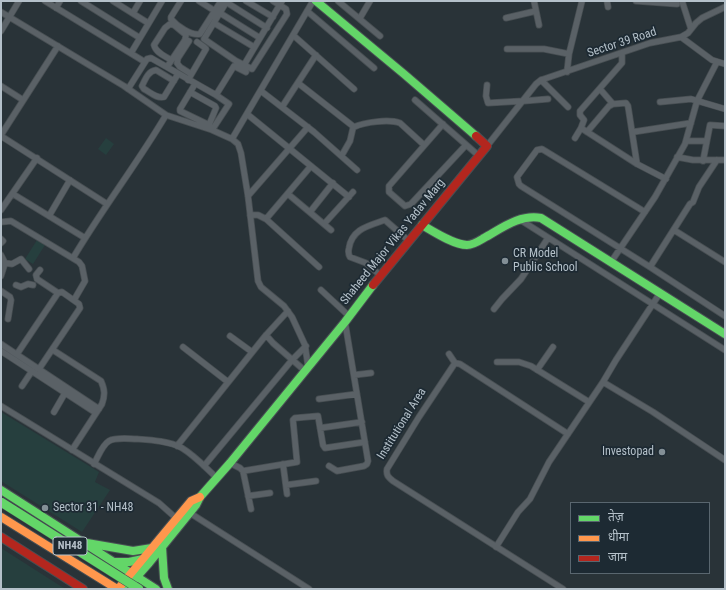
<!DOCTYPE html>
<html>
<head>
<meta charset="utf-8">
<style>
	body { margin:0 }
	#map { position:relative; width:726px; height:590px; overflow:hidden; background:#293338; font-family:"Roboto Condensed","Noto Sans Devanagari",sans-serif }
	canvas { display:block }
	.frame { position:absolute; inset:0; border:2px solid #b4c0c9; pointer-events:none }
	.legend { position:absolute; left:570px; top:502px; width:140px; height:72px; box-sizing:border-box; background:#1d2a33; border:1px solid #59666f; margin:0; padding:5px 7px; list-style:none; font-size:12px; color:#b4c0c9 }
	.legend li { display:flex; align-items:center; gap:8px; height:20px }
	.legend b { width:20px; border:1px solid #59666f }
</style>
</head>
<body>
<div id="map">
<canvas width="726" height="590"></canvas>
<div class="frame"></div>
<ul class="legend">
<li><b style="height:5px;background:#63d668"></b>तेज़</li>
<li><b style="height:5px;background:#ff974d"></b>धीमा</li>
<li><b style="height:5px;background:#b3261e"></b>जाम</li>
</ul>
</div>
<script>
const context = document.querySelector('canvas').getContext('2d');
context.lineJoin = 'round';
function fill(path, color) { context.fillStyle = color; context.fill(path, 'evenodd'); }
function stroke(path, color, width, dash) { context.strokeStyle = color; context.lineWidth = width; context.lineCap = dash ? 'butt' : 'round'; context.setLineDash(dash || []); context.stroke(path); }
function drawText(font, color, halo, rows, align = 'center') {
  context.font = font + ' "Roboto Condensed",sans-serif'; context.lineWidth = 3.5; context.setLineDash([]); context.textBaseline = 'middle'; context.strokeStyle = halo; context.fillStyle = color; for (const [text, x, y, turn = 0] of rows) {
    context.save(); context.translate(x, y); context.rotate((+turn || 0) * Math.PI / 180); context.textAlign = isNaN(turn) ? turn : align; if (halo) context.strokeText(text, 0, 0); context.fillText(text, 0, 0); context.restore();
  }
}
const green = new Path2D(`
	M106,138L114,144L106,155L98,149Z
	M37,240L45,245L33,264L25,259Z
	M1,412L99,472L95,482L110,490L82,532L1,481Z
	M1,548L59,585L66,589H1Z`);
const street = new Path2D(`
	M45,1L145,62
	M81,1L140,38
	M113,1L148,23
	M181,1L171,17V19C177,26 191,36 200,34L221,1
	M199,1L215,11
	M227,1L204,39L236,61L252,69L287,14L286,9L273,1
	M246,1L273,17
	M338,1L380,36
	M534,1L539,25
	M607,1L608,7
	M636,1L677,4
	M682,1L691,29
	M226,2L267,28
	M56,8L60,1
	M307,11L374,68
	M1,12L124,86L166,115L212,130L232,139L238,144L241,153L248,196L258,281L261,287L284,306L292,317L305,345L308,366
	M133,13L140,1
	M220,13L260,38
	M360,18L370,1
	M506,18L536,11
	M214,23L254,47
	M1,31L19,1
	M293,35L354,89
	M681,37L712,60L725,64
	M189,41L178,58L177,63L180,67L191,74
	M507,49H544L569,54
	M131,53L162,1
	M244,65L282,1
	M167,67L185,40L186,35L174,25L170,24L165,28L154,45C156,53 165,56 171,60
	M567,72L569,54L582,1
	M188,80L206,49L204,47L197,42
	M541,80L568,107
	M174,81L156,70C148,71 145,80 142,86L144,89C150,92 157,99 164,97L178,74
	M298,83L354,127
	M487,85L486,96L488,103L523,101
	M1,86L23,100
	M128,89L147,59L151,58L216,95L229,104L212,130
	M600,89L613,104
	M261,91L314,132L357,170
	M190,92L215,106L216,108L209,125L180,111V109L195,84
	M216,95L234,66L246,72
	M415,100L479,156
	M524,101L548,99
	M660,102L691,99L725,109
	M282,107L316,55
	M247,114L349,197
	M443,124L389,186V192L405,206L411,204L466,145
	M581,128L584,120L580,115V111L622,63V54
	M587,132L609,106L613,104L626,103L628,106L637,164
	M633,132L691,123
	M1,135L58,46
	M1,136L107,204
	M575,138L581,128L637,164L666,179
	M232,139L313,1
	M686,141H706
	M487,146L536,84L541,80L650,43L681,37L688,33L696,23L702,18L725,7
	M342,155L350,141L353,128L354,127C365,122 389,119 400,123L424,145
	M677,157L693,160H725
	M703,161L710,125L725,126
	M13,194L85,238
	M288,194L331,230
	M248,196L308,127
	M1,210L37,158
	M310,212L333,183
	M645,212L542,149L537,150L517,177L519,184L521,186L650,267L725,316
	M250,215H258L266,219L319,267
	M49,216L70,180
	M266,219L311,166
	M519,219L725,350
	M1,222L11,221L79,262L82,266L85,281L74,300
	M324,224L353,192
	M674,230L725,262
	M1,239L3,241L1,243
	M1,255L5,263L1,276
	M73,258C102,209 137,164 166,115
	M611,262L655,197L685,144L697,101L717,62
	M5,263L12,264L21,259L29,269
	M650,267L690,204L693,202L699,187L717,160
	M40,270L36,275L37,279L58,293
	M380,275L366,263L350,257C348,254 348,252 349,248C352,229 368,226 385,220L409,241
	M16,285L21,287L28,284L33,285
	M321,290L349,316
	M1,291L10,297L11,300L8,319
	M494,309L502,299L521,279L548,238
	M266,335L273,343L304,370
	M230,336L252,352
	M1,344L99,409
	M183,347L228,382
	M53,350L101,381C105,390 105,395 102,404L72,450
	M1,351L96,413
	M17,354L58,293L62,292L79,304L80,308L39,369
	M449,354L455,363
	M497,362H519L531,366L589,402
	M537,370L553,347
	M354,375L371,373
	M603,382L653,412L725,460
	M22,386L32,371
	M319,399L357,394
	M1,406L159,503L177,519
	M54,412L65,393
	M320,428L362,422
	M177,446L266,335L288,311
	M230,463L240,468L243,471L251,509
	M94,464C98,457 102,445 109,441C116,437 129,439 137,439C151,440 169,441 182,448C195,456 205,467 217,478
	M283,464L287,494
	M204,466L292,360L306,346
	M329,466L337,471L364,466L367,464L368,461L345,322
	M243,471L297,462L293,420L295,418L318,416L323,445L325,448L365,442
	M286,485L316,481
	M248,496L270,493
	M190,513L309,589
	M496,547L518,512L530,499L549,462L603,382L616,360L660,293
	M563,589L393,481C388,477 386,475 387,469L419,417L455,363L460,364L568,434`);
const fast = new Path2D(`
	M316,1L404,74L476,136
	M422,225C434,232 454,245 467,245C473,245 479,241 484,238C502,228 520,214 541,218L725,334
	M1,490L156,589
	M87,543L133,551L152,548
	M162,547L164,578L168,589
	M115,562H129L143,559
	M126,589L149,563L196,505L200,497L230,463L345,322L373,285`);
const slow = new Path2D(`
	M1,517L117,589
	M118,589L191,501L200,497`);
const jam = new Path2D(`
	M373,285L487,146L476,136
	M1,537L83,589`);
const fastBridge = new Path2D(`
	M1,502L139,589`);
const markers = [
	[505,261,4,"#838f96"],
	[662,452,4,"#838f96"],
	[45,508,4,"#838f96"]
];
const shields = [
	[70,546,34]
];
const shieldNames = [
	["NH48",70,546]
];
const streetNames = [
	["Sector 39 Road",622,43,-18],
	["Shaheed Major Vikas Yadav Marg",393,242,-51],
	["Institutional Area",402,424,-58]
];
const poiNames = [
	["CR Model",513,254],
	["Public School",513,268],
	["Investopad",654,452,"right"],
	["Sector 31 - NH48",53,508]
];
fill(green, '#263f3e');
stroke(street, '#484f53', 7);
stroke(fast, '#484f53', 10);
stroke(slow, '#484f53', 10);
stroke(jam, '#484f53', 10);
stroke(street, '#5a6166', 5.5);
stroke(fast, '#63d668', 8);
stroke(slow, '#ff974d', 8);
stroke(jam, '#b3261e', 8);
stroke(fastBridge, '#464f53', 10, []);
stroke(fastBridge, '#63d668', 9);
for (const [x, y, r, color] of markers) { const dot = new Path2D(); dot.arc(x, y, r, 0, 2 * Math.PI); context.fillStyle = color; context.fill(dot); stroke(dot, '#1d2a33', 1.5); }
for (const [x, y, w] of shields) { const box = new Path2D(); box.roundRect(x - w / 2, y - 9, w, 18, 3); context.fillStyle = '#1d2a33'; context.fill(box); stroke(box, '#b4c0c9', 1); }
drawText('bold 11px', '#b4c0c9', null, shieldNames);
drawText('12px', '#b4c0c9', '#1d2a33', streetNames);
drawText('12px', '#b4c0c9', '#1d2a33', poiNames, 'left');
</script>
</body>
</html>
